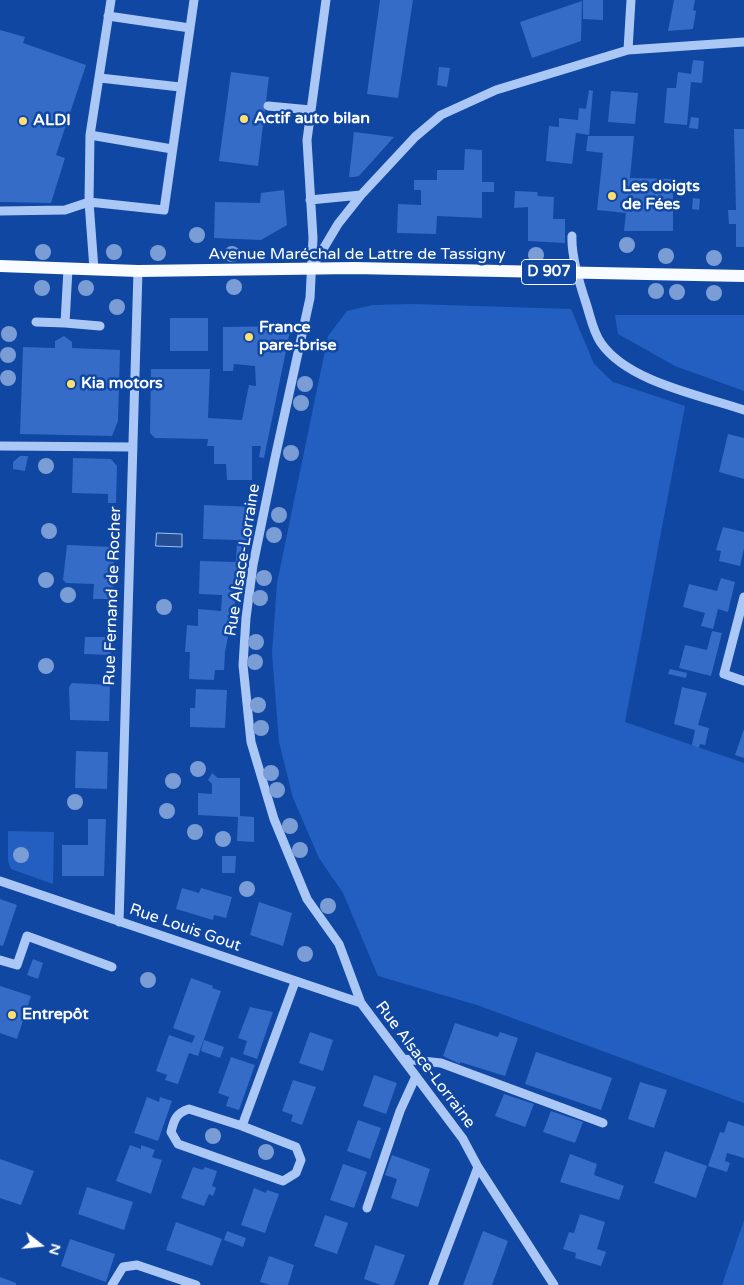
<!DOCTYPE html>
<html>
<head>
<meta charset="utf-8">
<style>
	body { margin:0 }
	#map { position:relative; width:744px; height:1285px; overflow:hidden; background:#1047a2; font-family:"Varela Round",sans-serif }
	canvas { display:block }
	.north { position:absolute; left:15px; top:1220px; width:50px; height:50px; -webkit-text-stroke:4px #1047a2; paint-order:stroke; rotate:106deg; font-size:14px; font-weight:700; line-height:20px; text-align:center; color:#fff }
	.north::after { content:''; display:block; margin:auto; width:18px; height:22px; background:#fff; clip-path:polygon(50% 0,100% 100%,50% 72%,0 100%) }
</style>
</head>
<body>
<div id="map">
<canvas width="744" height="1285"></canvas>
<div class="north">N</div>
</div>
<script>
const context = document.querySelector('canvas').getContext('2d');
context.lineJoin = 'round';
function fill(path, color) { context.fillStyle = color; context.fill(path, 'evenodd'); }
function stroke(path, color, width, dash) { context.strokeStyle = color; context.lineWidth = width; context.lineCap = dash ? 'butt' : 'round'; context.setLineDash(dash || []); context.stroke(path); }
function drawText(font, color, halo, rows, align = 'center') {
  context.font = font + ' "Varela Round",sans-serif'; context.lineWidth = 5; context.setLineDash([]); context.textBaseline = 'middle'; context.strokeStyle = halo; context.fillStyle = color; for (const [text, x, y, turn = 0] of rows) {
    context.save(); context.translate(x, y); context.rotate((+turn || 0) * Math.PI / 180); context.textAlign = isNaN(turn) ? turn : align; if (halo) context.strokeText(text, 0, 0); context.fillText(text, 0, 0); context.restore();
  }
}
const green = new Path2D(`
	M412,304L571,309L594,364L613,382L685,406L625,722L744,763V1103L477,1005L378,976L343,893L319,858L293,798L279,742L272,653L277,583L328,336L347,311L373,305Z
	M615,315H744V391L675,366L618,334Z
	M8,831L54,832L53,884L11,869L8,861Z
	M744,1220V1285H722Z`);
const water = new Path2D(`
	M157,533L182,534V547L156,546Z`);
const building = new Path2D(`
	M380,0H413L398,98L367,94Z
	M583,0H603V20L583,19Z
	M674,0H695L693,10L696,11L693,29L668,31Z
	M582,1L581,41L532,58L520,22Z
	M0,30L25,37L23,43L86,65L56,155L65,158L51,203L0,202Z
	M693,60L704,61L702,83L691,82L687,125L664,123L667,88H676L678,72L691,74Z
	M439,67L450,68L447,87L437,85Z
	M231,72L269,77L258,166L219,161Z
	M589,90L593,91L589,135L576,133L572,164L546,161L549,126L559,127V118L578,120L579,108L586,109Z
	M611,91L638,93L635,124L608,122Z
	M691,117L699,118L698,129L689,128Z
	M734,129H744V247H736V224H729L728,210H736Z
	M354,132L394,137L359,176L354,177H349Z
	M588,136H634L630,178L673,179V231H624L626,213L597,210L603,153L586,151Z
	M465,149L482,150V182H494V192H482V218L437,216L436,234L397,233L398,204L421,205V190H414V180H437V170H464Z
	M284,190L287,225L261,240L214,238L215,202L260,203L261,193Z
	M515,191L537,192L538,196L554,197L553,219H565V243L528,241V207L514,208Z
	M693,198L700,199L699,210L692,209Z
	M170,318H208V351H170Z
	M291,326L264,458L259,457L261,446H252V480H227L226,464H214V446H207L208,439L155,438L150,433L151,369H210L208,418L242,420L249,385L256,386L255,366L234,364L233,371H223V327Z
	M64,336L72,342V348L120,350L118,421L112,436L20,434L23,347L55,348V341Z
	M728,434L744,438V479L719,472Z
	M20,456H28L25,471L13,469V462Z
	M73,458L111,459L117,466L116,503H108V494L72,493Z
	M204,505L254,507L225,652L224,670H215L214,680L189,679L190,652H185L187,625L198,626V609L221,611L222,595L199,594L200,561L236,562L237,540L203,539Z
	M723,527L744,532V548L740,566L719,561L721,551L716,550Z
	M67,545L114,547L113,599H93L94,584L66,583L63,580Z
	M721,578L735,582L728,612L718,609L713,629L701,626L705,613L683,607L689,584L717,591Z
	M712,631L722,633L711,676L679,668L685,645L707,650Z
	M85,637H112L111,655L84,654Z
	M670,669L687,673L686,678L668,674Z
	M72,683L110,685L109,721L70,720L69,687Z
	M682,687L707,693L698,725L709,728L705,745L700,744L699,748L692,745L695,730L674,724Z
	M196,689L227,690L225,728L190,727V708H195Z
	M744,729V758L735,755Z
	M76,751L108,752L107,789L75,788Z
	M212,773L218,778H240V816L254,817V842L237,841L238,817L198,815V793L212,794V784L208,780Z
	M88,819H106L104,876H62V845H88Z
	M222,856H236L235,873H222Z
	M182,888L199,893L201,888L232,897L226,918L214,915L213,920L176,909Z
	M0,899L17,905L3,946L0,945Z
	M259,902L292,913L283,946L250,935Z
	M33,959L43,963L38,979L27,975Z
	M191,978L213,986L212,988L221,991L198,1056L189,1053L178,1084L165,1080L167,1075L156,1071L169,1035L192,1043L195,1036L173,1028Z
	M0,986L31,996L17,1039L0,1033Z
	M250,1007L273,1012L257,1059L243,1054L247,1041L238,1038Z
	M455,1023L498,1037L500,1032L518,1038L505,1076L460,1062V1064L443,1056Z
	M310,1032L333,1040L323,1071L299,1063Z
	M204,1040L224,1047L220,1058L201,1051Z
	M536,1052L612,1078L601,1110L525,1084Z
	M231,1057L255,1065L239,1110L226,1106L229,1097L218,1093Z
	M374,1075L397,1083L386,1114L363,1106Z
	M293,1080L316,1087L302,1125L291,1121L293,1115L282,1111Z
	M640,1082L667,1090L654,1128L628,1119Z
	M504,1094L534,1104L525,1127L495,1116Z
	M147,1097L159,1102L160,1097L172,1101L158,1141L134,1133Z
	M551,1111L583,1122L575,1143L543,1132Z
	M358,1120L381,1128L370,1159L347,1151Z
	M728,1121L744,1126V1158L727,1153L725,1161L730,1163L727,1172L708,1166L720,1132L724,1133Z
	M130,1145L141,1149V1145L155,1150L152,1157L162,1160L151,1194L116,1181Z
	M665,1151L707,1166L696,1198L654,1183Z
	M570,1154L597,1164L594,1175L624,1186L619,1200L560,1182Z
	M392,1155L430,1169L418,1207L391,1198L397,1179L385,1175Z
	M0,1159L34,1171L21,1205L0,1198Z
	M343,1164L367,1172L354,1208L330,1200Z
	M193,1167L203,1170L205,1167L217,1171L212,1186L216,1188L213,1196L209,1194L204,1206L181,1198Z
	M87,1187L133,1202L124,1230L78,1214Z
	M254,1188L266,1193L267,1190L279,1194L265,1233L241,1225Z
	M580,1214L605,1222L597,1249L606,1252L601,1266L575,1258L576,1253L563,1249L569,1232L574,1233Z
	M325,1215L348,1223L337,1254L314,1246Z
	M176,1222L222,1239L212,1266L166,1250Z
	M227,1231L246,1238L243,1247L224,1240Z
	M483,1231L508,1241L492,1285H463Z
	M70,1239L115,1254L106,1282L61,1266Z
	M375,1245L405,1255L394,1285H381L364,1279Z
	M269,1256L294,1265L288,1285H270L260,1282Z
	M0,1277L16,1283V1285H0Z`);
const minor = new Path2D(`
	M326,0L307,140L313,238L310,298L275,458L253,565L246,618L243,665L251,742L274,819L307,899L339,944L361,1003L463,1139L478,1167L554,1285
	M108,16L190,28
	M628,50L631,0
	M100,78L180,87
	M268,106L311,110
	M90,135L172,149
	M310,200L361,195
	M0,211L65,210L89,202L164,210L194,0
	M572,236C571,255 580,285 586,303C590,315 593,332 601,343C628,382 700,395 744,410
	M313,266L338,224L361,195L415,137L441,115L496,90L628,50L744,42
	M68,269L65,323L100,326
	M94,269L89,202L90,135L111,0
	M36,322L65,323
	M0,446L133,447
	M744,597L724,674L744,681
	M0,881L361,1003
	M119,922L138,271
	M0,960L17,965L27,936L112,967
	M403,1059L441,1063L603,1123
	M242,1126L296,1147L301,1160L296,1173L283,1181L178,1144L171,1132C174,1120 176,1113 189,1109L242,1126L295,982
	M367,1208L400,1111L416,1076
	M112,1285L123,1267L137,1265L196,1285
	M433,1285L478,1167`);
const major = new Path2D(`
	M0,266L138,271L354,268L744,276`);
const trees = [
	[197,235],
	[627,245],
	[43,252],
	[114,252],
	[158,253],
	[232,254],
	[536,255],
	[666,256],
	[714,258],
	[234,287],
	[42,288],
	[86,288],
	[656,291],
	[677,292],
	[714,293],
	[117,307],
	[9,334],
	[8,355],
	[8,378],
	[305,384],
	[301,403],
	[291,453],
	[46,466],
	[279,515],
	[49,531],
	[274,535],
	[264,578],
	[46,580],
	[68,595],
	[260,598],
	[164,607],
	[256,642],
	[255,662],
	[46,666],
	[258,705],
	[261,728],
	[198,769],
	[271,773],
	[173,781],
	[277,790],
	[75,802],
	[167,811],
	[290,826],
	[195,832],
	[223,839],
	[300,850],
	[21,855],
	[247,889],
	[328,906],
	[305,954],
	[148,980],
	[213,1136],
	[266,1152]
];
const markers = [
	[244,119,5,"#ffdf6e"],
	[23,121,5,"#ffdf6e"],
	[612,196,5,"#ffdf6e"],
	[249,337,5,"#ffdf6e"],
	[71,384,5,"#ffdf6e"],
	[12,1015,5,"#ffdf6e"]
];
const shields = [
	[549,272,55]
];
const shieldNames = [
	["D 907",549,272]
];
const poiNames = [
	["Actif auto bilan",254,119],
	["ALDI",33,121],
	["Les doigts",622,187],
	["de Fées",622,205],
	["France",259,328],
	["pare-brise",259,346],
	["Kia motors",81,384],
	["Entrepôt",22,1015]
];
const streetNames = [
	["Avenue Maréchal de Lattre de Tassigny",357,255],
	["Rue Alsace-Lorraine",243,560,-81],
	["Rue Fernand de Rocher",113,596,-88],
	["Rue Louis Gout",185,928,19],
	["Rue Alsace-Lorraine",425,1065,53]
];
fill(green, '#235fc1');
fill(water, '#254d92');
stroke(water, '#9cc1f9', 1);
fill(building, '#346cc7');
stroke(minor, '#aac7f6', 9);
stroke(major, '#f8fbff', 12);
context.fillStyle = '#7b9dd5';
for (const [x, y] of trees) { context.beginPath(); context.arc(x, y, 8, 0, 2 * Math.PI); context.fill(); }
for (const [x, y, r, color] of markers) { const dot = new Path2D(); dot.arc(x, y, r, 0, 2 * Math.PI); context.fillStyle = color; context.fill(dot); stroke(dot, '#1047a2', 2); }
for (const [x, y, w] of shields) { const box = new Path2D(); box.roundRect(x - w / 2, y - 12.5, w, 25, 4); context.fillStyle = '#1047a2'; context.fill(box); stroke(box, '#fff', 1); }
drawText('bold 15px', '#fff', null, shieldNames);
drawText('bold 16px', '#fff', '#1047a2', poiNames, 'left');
drawText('16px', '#fff', '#1047a2', streetNames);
</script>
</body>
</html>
